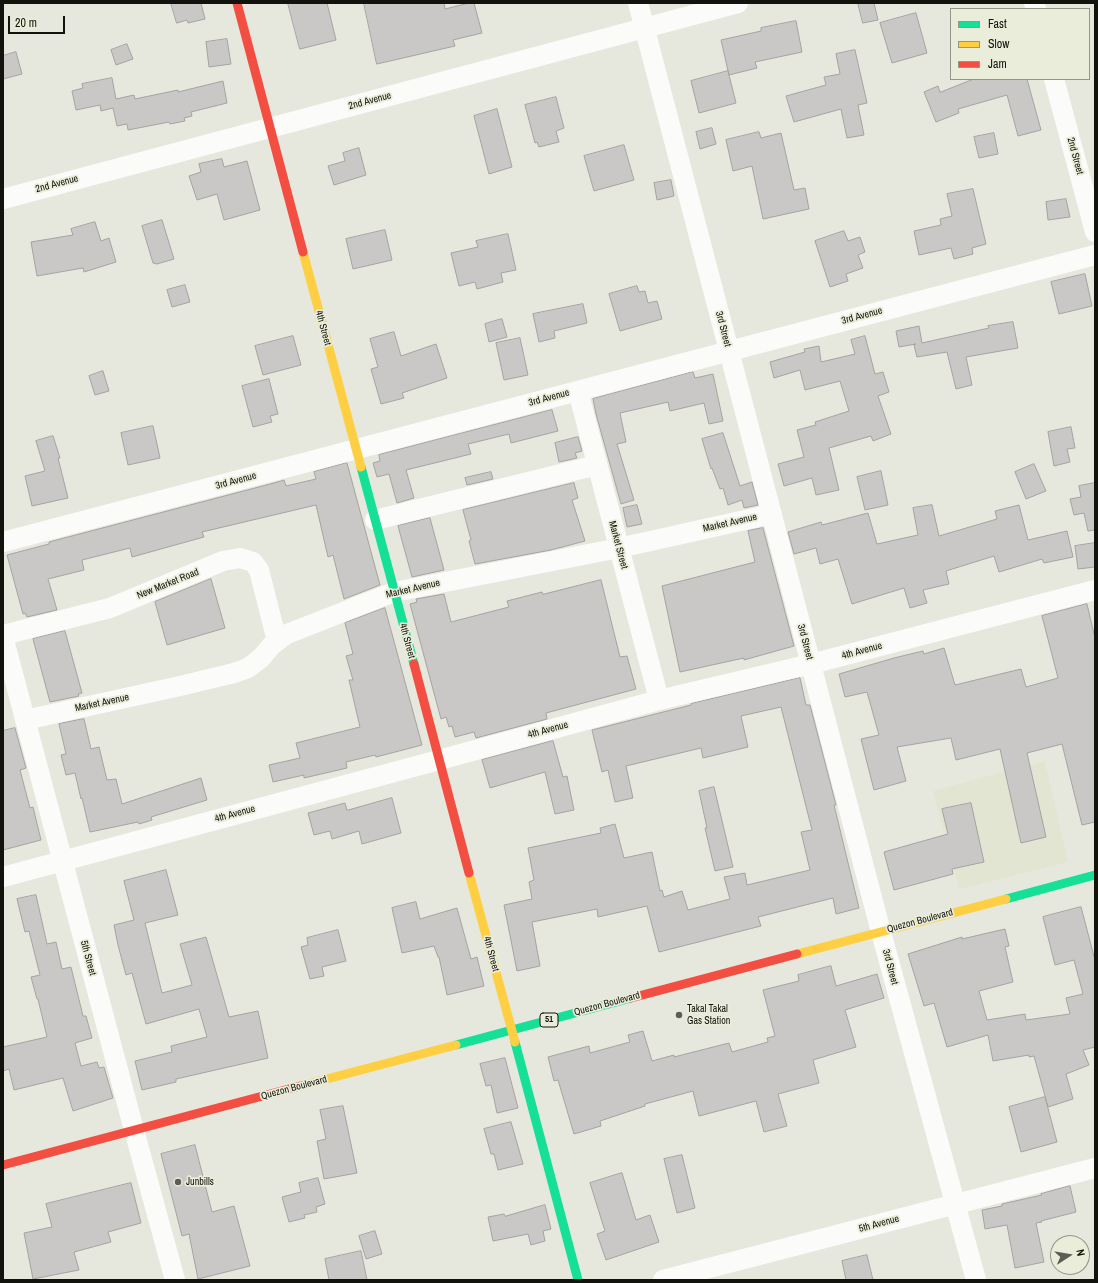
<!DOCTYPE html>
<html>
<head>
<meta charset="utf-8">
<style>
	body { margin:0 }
	#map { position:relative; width:1098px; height:1283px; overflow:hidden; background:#e6e8de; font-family:"Archivo Narrow",sans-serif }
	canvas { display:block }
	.frame { position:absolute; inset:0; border:4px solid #12130c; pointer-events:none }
	.legend { position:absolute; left:950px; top:8px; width:140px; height:72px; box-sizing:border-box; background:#eaedd9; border:1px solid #949687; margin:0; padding:5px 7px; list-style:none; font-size:12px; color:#12130c }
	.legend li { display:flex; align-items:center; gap:8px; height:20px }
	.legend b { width:20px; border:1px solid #949687 }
	.north { position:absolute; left:1050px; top:1235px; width:40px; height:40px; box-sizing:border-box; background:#eaedd9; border:1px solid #949687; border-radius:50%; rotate:78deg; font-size:11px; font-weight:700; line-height:16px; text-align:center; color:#12130c }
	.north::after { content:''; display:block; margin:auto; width:14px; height:18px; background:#5c5e56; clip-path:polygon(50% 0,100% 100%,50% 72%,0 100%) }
	.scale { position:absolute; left:8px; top:16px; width:57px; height:18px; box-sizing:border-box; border:2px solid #12130c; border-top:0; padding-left:5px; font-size:12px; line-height:14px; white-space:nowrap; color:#12130c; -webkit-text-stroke:3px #eaedd9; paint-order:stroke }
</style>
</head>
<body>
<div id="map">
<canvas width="1098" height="1283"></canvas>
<div class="frame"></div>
<ul class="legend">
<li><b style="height:5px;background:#16e098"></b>Fast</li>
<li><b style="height:5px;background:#ffcf43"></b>Slow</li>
<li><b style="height:5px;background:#f24e42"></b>Jam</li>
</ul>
<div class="north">N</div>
<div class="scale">20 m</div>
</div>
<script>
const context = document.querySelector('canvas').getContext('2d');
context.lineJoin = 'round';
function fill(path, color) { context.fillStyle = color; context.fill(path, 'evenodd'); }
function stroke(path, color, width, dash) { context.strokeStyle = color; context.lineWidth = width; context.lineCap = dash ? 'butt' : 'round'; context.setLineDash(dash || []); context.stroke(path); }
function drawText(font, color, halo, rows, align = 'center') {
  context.font = font + ' "Archivo Narrow",sans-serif'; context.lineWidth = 3.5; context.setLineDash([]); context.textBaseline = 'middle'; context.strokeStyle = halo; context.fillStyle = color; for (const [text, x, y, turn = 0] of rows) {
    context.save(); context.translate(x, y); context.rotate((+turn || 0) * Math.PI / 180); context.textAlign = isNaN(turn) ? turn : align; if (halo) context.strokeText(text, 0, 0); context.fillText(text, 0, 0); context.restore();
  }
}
const built = new Path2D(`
	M1045,761L1068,862L959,889L933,791Z`);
const building = new Path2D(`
	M171,3H201L205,19L188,23L187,20L177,23Z
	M288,3H327L336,40L300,49Z
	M364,3H444L445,9L469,3H474L482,33L453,40L455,46L377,64Z
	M858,3H874L878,20L863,23Z
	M916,13L927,53L892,63L880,23Z
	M796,21L802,52L755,62L757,68L729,75L721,40L761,31V28Z
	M227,39L231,64L209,67L206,42Z
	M127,44L133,59L116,65L111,50Z
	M855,50L867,103L858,105L864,135L847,138L841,109L794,122L786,96L826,85L824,77L840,74L836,54Z
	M16,52L22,74L3,79V56Z
	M728,71L736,103L699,113L691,81Z
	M112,78L116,99L134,95L135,99L178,90V92L223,81L227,103L191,112L192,116L184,118L185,121L170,124L169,122L128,130L127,124L117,126L113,108L101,111L100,105L76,110L72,91L83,88L82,84Z
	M974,79H1027L1041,130L1018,136L1007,95L958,109L959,113L936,122L924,92L938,86L940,92Z
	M556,97L564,128L556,131L559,142L539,147L537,142L535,143L525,105Z
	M497,109L512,167L489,174L474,116Z
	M712,128L716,144L700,149L696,132Z
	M759,132L761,138L781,133L794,190L805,188L809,209L763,219L752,166L733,171L726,140Z
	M994,133L998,154L979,158L974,137Z
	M624,145L634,180L594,191L584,156Z
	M359,148L366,175L334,185L328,166L345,161L343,153Z
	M222,159L224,167L247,161L260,210L224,220L217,194L197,200L189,176L201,172L199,164Z
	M671,180L674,196L657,200L654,183Z
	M973,189L986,244L972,248L973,254L954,259L951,248L919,255L914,231L941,225L940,219L952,216L947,194Z
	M1066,199L1070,217L1048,220L1046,202Z
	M162,220L174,259L157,264L153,263L142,226Z
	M95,222L101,241L109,238L116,262L84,272L83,268L37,276L31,242L73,235L71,229Z
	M385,230L392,260L353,269L346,239Z
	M844,231L848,241L860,237L865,252L858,255L863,268L846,274L848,281L830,287L815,241Z
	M508,234L516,270L501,273L503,282L477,289L475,282L459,286L451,253L478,247L476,241Z
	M1085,274L1092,306L1059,314L1051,282Z
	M185,285L190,302L172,307L167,290Z
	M637,286L639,292L645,291L648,303L657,301L662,319L620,331L609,294Z
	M583,304L587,323L554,331L555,338L539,342L533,314Z
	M502,319L507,337L489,342L485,324Z
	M1013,322L1018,348L966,357L972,385L956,389L947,352L917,357L914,345L916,344L899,347L896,331L919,326L922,343L989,328L988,326Z
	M394,332L401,356L436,344L447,378L402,393L404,398L381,404L371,369L378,367L370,339Z
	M293,336L301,365L263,375L255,346Z
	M865,336L875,374L883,372L889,392L878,396L891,434L873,441L871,436L829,448L839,490L816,495L812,478L784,486L778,464L804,457L797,430L816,425L815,422L849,411L840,381L805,390L800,370L774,378L770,362L805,352L804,349L819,346L821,362L855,354L851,340Z
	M520,338L528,375L504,380L496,343Z
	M103,371L109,391L95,395L89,376Z
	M693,372L695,378L713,374L723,421L709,424L704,403L670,411L668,402L620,413L626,442L617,444L634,500L621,504L596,414L593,399Z
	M269,379L278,414L270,416L272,422L253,427L242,386Z
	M552,410L558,431L511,443L509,434L468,444L471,454L406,470L414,498L397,503L389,474L377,477L373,463L380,461L379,455Z
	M153,426L160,458L128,465L121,433Z
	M1071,427L1075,448L1067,449L1070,462L1054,466L1048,432Z
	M723,433L740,486L752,482L758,505L744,508L742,500L728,505L723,488L720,489L712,468L711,469L702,439Z
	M53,436L60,458H58L68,498L32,506L25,476L45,471L36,441Z
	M578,437L582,451L575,453L577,458L559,462L555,443Z
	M347,463L380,585L344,599L333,555L328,557L316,505L202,532L204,537L132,557L130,548L82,560L84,570L48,579L57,610L27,617L25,613L23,614L7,555L49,544V542L274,483L284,480L286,486L316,479L314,472Z
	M1034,464L1046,491L1026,499L1015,472Z
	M881,471L888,505L865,510L857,477Z
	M491,472L493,479L467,485L465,478Z
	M574,483L578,498L572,500L585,541L551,550L475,564L469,541L471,540L463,510Z
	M1095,483V530L1088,531L1084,513L1074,515L1070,499L1081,497L1079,486Z
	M637,505L642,524L627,527L623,508Z
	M932,505L939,536L997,519L995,511L1019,505L1028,540L1067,531L1073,557L1044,563L1042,559L999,572L994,556L946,571L949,584L923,590L927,603L910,608L904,588L852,604L838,559L820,564L816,548L794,554L788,532L821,522L822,525L868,513L877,544L918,535L913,508Z
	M430,518L444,570L412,577L398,526Z
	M763,528L794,646L744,660V658L680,672L662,586L755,562L748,531Z
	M1095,543V567L1078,569L1075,546Z
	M211,579L225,628L167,645L155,602Z
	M601,580L620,657L627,656L636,689L546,713L547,719L476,738L474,732L455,737L452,726L449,727L446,717L441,719L410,604L417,602L416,599L444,594L451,622L509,607L507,601L542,592L543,594Z
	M1087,604L1095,638V822L1082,825L1062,744L1027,753L1046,837L1021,843L1000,749L956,760L951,738L897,747L906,781L874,790L861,739L879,735L867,692L845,697L839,674L894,658L923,651L924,654L944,648L955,685L1021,669L1026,687L1058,678L1042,616Z
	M385,608L422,745L376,757L375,755L346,762L347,768L304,778V775L273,782L269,765L300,758L296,743L360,727L349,680H353L346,656L353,654L345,623Z
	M65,631L82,693L78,694L79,696L50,702L33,639Z
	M800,678L806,705H810L836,805H834L859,908L836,914L833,898L758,917L761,926L659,952L647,906L598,917L597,909L532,922L540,966L517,971L504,905L532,899L529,882L534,880L528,848L601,833L600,828L615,824L624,858L652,852L660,891L662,890L664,897L682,891L688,910L730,899L724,877L745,873L747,885L810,870L801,832L812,830L781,707L741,716L748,747L703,758L701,748L626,766L633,798L615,802L608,770L602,772L592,730L691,705V704Z
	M84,719L91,749L99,747L107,780L116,779L122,804L201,778L207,800L151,817L152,820L139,824L138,822L90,832L82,798L81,799L75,773L66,775L61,755L66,754L59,724Z
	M15,728L26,768L20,770L30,808L33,807L41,840L3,850V731Z
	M553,741L563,777L567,776L574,810L555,814L545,772L490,788L482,760Z
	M714,787L733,867L715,871L705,828H707L699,791Z
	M392,798L401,833L362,844L359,831L332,839L330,831L314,835L308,813L345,803L347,810Z
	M971,803L984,862L952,869L953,874L894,890L884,852L948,834L942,809Z
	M166,870L178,915L145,923L162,993L192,985L180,944L206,937L229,1017L258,1011L268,1058L176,1079V1082L142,1090L135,1061L172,1052L171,1046L207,1037L199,1009L146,1024L132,973L126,975L118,945L114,925L134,920L124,881Z
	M36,895L47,944L56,942L62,969L71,967L83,1016H86L92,1038L75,1043L81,1066L97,1062L99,1068L104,1067L113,1098L73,1111L63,1078L14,1090L9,1069L3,1071V1047L47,1037L38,999H37L31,977L40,975L29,931L25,932L17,899Z
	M416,902L420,919L457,908L471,959L477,957L484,986L447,995L439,957H438L434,946L402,953L392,908Z
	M1081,907L1095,960V1047L1083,1050L1089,1065L1066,1074L1073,1099L1048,1107L1034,1056L1029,1057V1055L993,1061L988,1035L947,1047L934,1003L924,1006L908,954L962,937V939L1005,929L1009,946L1005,947L1013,982L979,991L987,1020L1025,1014L1026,1020L1070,1014L1066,998L1083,994L1074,960L1055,965L1043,917Z
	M338,930L346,961L322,967L324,976L310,979L301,947L308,945L307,938Z
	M831,966L836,986L877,974L884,998L845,1010L856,1047L813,1060L819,1083L778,1094L787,1126L764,1132L756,1101L699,1116L693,1091L645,1104V1106L600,1121L601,1126L574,1134L558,1080L554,1081L548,1057L589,1046L590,1053L630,1042L628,1035L643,1031L652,1061L674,1055V1057L729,1043L732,1052L768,1042L767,1038L775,1036L763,990L799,981L798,975Z
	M505,1058L518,1108L497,1113L491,1085L486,1086L480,1064Z
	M1045,1097L1057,1142L1021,1152L1009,1107Z
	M343,1106L357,1173L324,1179L317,1141L326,1139L320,1110Z
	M511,1122L523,1164L498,1170L494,1154H491L484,1129Z
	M195,1145L212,1212L234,1206L250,1266L198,1279L189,1234L182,1236L161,1154Z
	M682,1155L695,1208L677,1213L664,1159Z
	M622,1173L636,1220L650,1215L659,1242L606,1260L597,1234L605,1231L590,1183Z
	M318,1178L325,1204L316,1207L317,1212L304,1215L305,1218L289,1222L282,1197L301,1192L299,1183Z
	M131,1183L141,1223L108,1232L111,1242L74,1252L79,1270L33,1279L24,1233L52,1227L46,1204Z
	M1070,1186L1076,1212L1041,1221L1042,1222L1036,1223L1044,1262L1015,1268L1007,1225L985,1229L982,1210L1002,1206V1204L1042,1195L1041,1194Z
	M545,1205L551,1229L543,1231L545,1241L531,1245L528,1234L493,1241L488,1217L504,1214L505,1216Z
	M375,1231L382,1254L366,1259L359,1236Z
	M361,1251L367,1280H329L325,1259Z
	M867,1255L873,1280H846L842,1261Z`);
const street = new Path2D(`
	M638,3L881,932L976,1280
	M1034,3L1036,9
	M1054,79L1095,232
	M3,199L738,3
	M578,391L659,700
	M375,520L597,465
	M3,542L1095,255
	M3,635L110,608L223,561L240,558L253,562L259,570L277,641
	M3,636L134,1130L175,1280
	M25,720L180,686L234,673L248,668L261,658L272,645L287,634L394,592L619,548L772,514
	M3,877L439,760L659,700L811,664L1095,590
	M663,1280L1095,1168`);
const fast = new Path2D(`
	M361,467L414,664
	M1006,899L1095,875
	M515,1042L578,1280
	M456,1045L631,998`);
const slow = new Path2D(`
	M303,252L361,467
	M469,873L515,1042
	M797,954L1006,899
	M304,1085L456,1045`);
const jam = new Path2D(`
	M237,3L303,252
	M414,664L469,873
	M631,998L797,954
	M3,1165L304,1085`);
const markers = [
	[679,1015,4,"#5c5e56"],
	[178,1182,4,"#5c5e56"]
];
const shields = [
	[549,1020,18]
];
const shieldNames = [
	["51",549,1020]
];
const streetNames = [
	["2nd Avenue",370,101,-15],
	["2nd Street",1075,156,75],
	["2nd Avenue",57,184,-15],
	["3rd Avenue",862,316,-15],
	["4th Street",323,328,75],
	["3rd Street",723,329,75],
	["3rd Avenue",549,398,-15],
	["3rd Avenue",236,481,-15],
	["Market Avenue",730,523,-13],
	["Market Street",618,545,75],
	["New Market Road",168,584,-22],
	["Market Avenue",413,589,-13],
	["4th Street",407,641,75],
	["3rd Street",805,642,75],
	["4th Avenue",862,651,-15],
	["Market Avenue",102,703,-12],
	["4th Avenue",548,730,-15],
	["4th Avenue",235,814,-15],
	["Quezon Boulevard",920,921,-15],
	["4th Street",491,954,75],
	["5th Street",88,958,75],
	["3rd Street",890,967,75],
	["Quezon Boulevard",607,1004,-15],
	["Quezon Boulevard",294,1088,-15],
	["5th Avenue",879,1224,-15]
];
const poiNames = [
	["Takal Takal",687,1009],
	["Gas Station",687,1021],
	["Junbills",186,1182]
];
fill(built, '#e2e5d1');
fill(building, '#cac8c6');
stroke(building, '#a5a3a1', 1);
stroke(street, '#fbfcfa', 20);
stroke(fast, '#16e098', 9);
stroke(slow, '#ffcf43', 9);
stroke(jam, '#f24e42', 9);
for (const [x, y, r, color] of markers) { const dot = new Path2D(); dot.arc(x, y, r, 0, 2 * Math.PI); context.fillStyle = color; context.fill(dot); stroke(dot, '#eaedd9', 1.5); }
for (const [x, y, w] of shields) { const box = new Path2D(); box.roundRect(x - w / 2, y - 7, w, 14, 3); context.fillStyle = '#eaedd9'; context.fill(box); stroke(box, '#12130c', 1); }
drawText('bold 9px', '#12130c', null, shieldNames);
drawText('10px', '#12130c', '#eaedd9', streetNames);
drawText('10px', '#12130c', '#eaedd9', poiNames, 'left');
</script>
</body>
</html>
